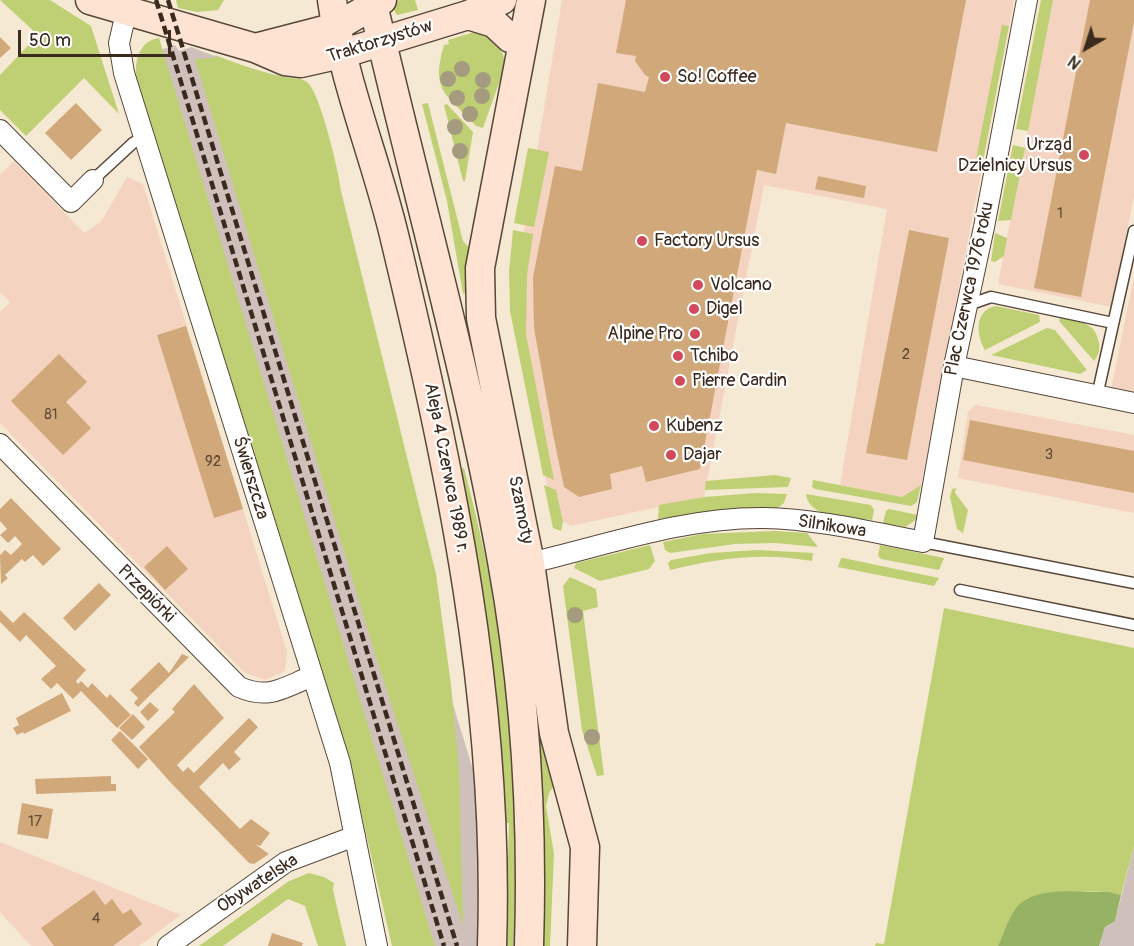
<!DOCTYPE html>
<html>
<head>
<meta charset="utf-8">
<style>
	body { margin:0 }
	#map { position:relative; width:1134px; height:946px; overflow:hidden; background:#f6e9d4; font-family:Pangolin,sans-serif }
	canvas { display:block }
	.north { position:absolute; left:1056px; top:18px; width:60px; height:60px; -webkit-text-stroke:4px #fff; paint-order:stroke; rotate:219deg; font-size:16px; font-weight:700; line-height:24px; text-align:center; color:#3b2a1e }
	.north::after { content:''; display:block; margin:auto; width:21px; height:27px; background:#3b2a1e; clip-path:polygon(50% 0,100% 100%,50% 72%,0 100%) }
	.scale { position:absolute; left:18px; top:30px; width:153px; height:27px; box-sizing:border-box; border:3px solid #3b2a1e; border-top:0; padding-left:8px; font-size:18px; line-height:21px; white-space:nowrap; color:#3b2a1e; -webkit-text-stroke:4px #fff; paint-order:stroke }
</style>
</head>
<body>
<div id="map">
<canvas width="1134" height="946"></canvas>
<div class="north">N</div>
<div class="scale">50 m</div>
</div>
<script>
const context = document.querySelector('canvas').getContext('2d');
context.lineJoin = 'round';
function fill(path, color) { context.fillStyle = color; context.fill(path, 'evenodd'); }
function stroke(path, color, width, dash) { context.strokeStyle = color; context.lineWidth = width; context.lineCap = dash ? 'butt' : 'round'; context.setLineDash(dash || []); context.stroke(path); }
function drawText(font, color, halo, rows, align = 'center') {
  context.font = font + ' Pangolin,sans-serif'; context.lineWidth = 4.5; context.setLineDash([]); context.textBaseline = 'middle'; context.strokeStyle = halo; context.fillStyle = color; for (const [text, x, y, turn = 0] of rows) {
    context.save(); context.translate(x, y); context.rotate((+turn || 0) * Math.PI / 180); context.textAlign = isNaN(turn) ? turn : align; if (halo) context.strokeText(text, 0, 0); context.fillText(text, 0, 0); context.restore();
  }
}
const built = new Path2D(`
	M562,0H1014L921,485L902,497L840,485L887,209L764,185L704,497L571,526L553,516L533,416L514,290Z
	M1053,0H1134V196L1112,307L998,284Z
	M14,161L84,233L101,222L127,177L143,184L287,652L285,671L265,680L245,673L0,423V312L10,302L0,292V175Z
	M1134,277V394L1111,389Z
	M976,405L1134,435V513L958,478L968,411Z
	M0,842L181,915L139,946H31L0,912Z`);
const industrial = new Path2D(`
	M175,45L179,51L191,47L238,65L287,162L527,946H399L383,877L136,78L163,49Z
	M1134,846V946H1099L1105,927L1115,921Z`);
const green = new Path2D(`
	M0,0H50L91,26L119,114L84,78L26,136L0,110V75L38,35Z
	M176,0H224L218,10L197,12L178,8Z
	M399,0H415L418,10L397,15L393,9Z
	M1041,0H1053L1028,131L1016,129Z
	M1002,25L1009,26L983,161L976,159Z
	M471,33C492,32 504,46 505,66L483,128L476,126C447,94 430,92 444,45L449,44L448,40Z
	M159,38L435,946H392L355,786L136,78C135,60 139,41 159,38Z
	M215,55C237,64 261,72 285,77C293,79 300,77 307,82C320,92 339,172 341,191L436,574L451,685L459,768L463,926L376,657L195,59L215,58Z
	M428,103L463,241L470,249L466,293L463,294L447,201L422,104Z
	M447,104L473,132L465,181H463L444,105Z
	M1013,145L1025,148L1011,220L998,221Z
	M528,148L549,152L534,227L514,223Z
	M513,230L533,234L527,275L526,334L554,480L543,475L510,311L509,272Z
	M995,233L1007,238L1004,256L995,262L991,261Z
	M996,306L1039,315L1040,322L985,350C976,335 974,310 996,306Z
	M1060,318C1079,322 1096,321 1099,344C1100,351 1098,356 1094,361L1059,321Z
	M1047,328L1055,330L1087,370L1080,374L991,355Z
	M464,468C497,593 519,726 517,856C517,886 514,915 513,946H505L509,823H505C501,703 482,586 460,469Z
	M775,475L791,478L788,487L705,490L706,481Z
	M813,480L902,497L921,485L917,502L911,506L815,489L812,487Z
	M544,485L556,490L563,522L561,531L553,528Z
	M956,488L955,493L968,510L963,533L957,529L950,497L952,489Z
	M755,493L787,494L784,503L776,509L744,508L658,519L659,505L704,497Z
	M806,494L871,505L874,510L872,520C851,517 809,520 806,494Z
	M889,509L918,515L917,519L905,527L883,523L886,511Z
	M775,531L807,533L818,547L775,543L735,544L670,553L665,550L663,542L703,534Z
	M650,545L655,561L649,569L600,581L574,568L576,563Z
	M880,545L944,558L939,570L881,559L878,556Z
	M757,550L813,553L812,561C763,552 718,558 670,570L668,563L671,560L711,553Z
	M841,558H843L939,578L934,586L838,567Z
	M570,577L596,589L598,607L583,611L604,775L597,776L582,730L563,586Z
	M944,608L1134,648V846L1121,895C1096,889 1031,888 1014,911C1007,921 1003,935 998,946H875L876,943L884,944Z
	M542,742L556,783L549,793L546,806L554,854L550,946H543L544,836L538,743Z
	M309,873L324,877L334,883L333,890L346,946H318L305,906L288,899L223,946H199L289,881Z`);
const forest = new Path2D(`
	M1109,892L1121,895L1115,921L1105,927L1099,946H998C1003,935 1007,921 1014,911C1031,884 1081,893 1109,892Z`);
const building = new Path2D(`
	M626,0H966L937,152L786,123L776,174L757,170L700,469L646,482L642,466L610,474L612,489L579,497L564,487L553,434L534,328L533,277L555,166L582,171L598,83L645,92L649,77L645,75L635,61L636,56L616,53Z
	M1090,0H1134V22L1081,297L1034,288Z
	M0,37L11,48L0,58Z
	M76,103L102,130L71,160L45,133Z
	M818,176L866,186L864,198L815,189Z
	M909,230L949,238L907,460L866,453Z
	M186,326L243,509L214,518L157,335Z
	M59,354L87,382L66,402L91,428L63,455L11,401Z
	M970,420L1134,451V493L963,460Z
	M11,498L61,549L43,566L33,555L25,562L22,559L5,575L8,578L1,584L0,555L5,550L11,555L22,544L15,536L8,543L0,535L7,529L0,521V509Z
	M167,546L188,569L165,590L144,567Z
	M99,583L111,595L75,631L63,618Z
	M0,610L13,623L24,612L86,670L76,681L78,684L81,681L88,688L92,683L107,698L110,694L131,715L117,728L81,691L73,699L57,683L51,689L41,679L56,666L26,635L20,642L0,622Z
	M182,654L189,657L138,707L134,703L138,698L130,690L159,662L169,673Z
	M194,684L224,718L177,765L183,772L188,767L194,773L249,718L258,727L234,752L241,759L229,770L223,763L199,787L240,829L251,819L270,833L260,846L255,844L269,854L254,864L249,863L171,783L139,747L175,712L172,709Z
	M62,693L71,711L24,734L23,732L17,735L13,728L19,725L16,718Z
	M150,702L159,710L148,721L140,712Z
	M133,714L145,727L132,740L119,728Z
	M120,731L148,759L138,769L111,740Z
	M111,776V784H116V791L36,794L35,779Z
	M22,803L53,809L48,839L17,834Z
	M94,890L105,905L112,899L123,914L131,909L142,924L113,946H54L41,928Z
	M272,933L303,943L302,946H268Z`);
const lane = new Path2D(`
	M93,180L133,143L144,137
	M968,305L991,297L1113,323
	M1097,396L1134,231
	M923,542L1134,583
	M960,590L1134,625`);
const street = new Path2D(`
	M126,13L119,43L124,73L340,763L377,946
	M0,130L71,202L93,180
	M954,366L1134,403
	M0,444L239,687C269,700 283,688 312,676
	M530,563C607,545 684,517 764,518C817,519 871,532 923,542L954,366L984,227L1027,0
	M168,946L286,862L355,836`);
const secondary = new Path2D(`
	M90,0L255,48L285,61L301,63L341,54L468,15L502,0
	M332,0C343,82 376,158 395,239C451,473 500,703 492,946
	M372,0C415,187 468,372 502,561C525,687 533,818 529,946
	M531,0L480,268L481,318L530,563L554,733L585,847L582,946
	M468,15L494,23L510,38
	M255,48L336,27L382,0`);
const rail = new Path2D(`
	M156,0L444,946
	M168,0L457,946`);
const trees = [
	[462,69],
	[448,79],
	[483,80],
	[482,96],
	[457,98],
	[470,114],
	[455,127],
	[460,151],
	[575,615],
	[592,737]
];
const markers = [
	[665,77,6,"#d1495b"],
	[1084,155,6,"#d1495b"],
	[642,241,6,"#d1495b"],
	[698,285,6,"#d1495b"],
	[694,309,6,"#d1495b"],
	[695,334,6,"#d1495b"],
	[678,356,6,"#d1495b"],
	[680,381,6,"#d1495b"],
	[654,426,6,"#d1495b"],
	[671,455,6,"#d1495b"]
];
const numberNames = [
	["1",1060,214],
	["2",906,355],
	["81",51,415],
	["3",1049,455],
	["92",213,462],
	["17",35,822],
	["4",96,919]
];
const streetNames = [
	["Traktorzystów",380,42,-17],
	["Plac Czerwca 1976 roku",970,289,-78],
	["Aleja 4 Czerwca 1989 r.",446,468,79],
	["Świerszcza",250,478,73],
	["Szamoty",520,510,79],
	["Silnikowa",832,527,9],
	["Przepiórki",146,594,45],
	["Obywatelska",258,884,-33]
];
const poiNames = [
	["So! Coffee",677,77],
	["Urząd",1072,145,"right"],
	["Dzielnicy Ursus",1072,166,"right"],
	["Factory Ursus",654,241],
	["Volcano",710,285],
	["Digel",706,309],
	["Alpine Pro",683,334,"right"],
	["Tchibo",690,356],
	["Pierre Cardin",692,381],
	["Kubenz",666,426],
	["Dajar",683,455]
];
fill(built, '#f4d3c0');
fill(industrial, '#d0c0bc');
fill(green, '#bed073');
fill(forest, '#96b265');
fill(building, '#d0a87a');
stroke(lane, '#574739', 13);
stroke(street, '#574739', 22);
stroke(secondary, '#574739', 31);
stroke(lane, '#fff', 10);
stroke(street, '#fff', 20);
stroke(secondary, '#fee3d2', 28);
stroke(rail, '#3b2a1e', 4.5, [9, 4.5]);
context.fillStyle = '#a59b7e';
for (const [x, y] of trees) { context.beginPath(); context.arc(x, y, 8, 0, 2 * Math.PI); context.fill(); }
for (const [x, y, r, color] of markers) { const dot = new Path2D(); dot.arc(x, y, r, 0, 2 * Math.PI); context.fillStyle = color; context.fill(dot); stroke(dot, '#fff', 2); }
drawText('15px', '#604a35', null, numberNames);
drawText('18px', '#3b2a1e', '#fff', streetNames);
drawText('18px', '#3b2a1e', '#fff', poiNames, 'left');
</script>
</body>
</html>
